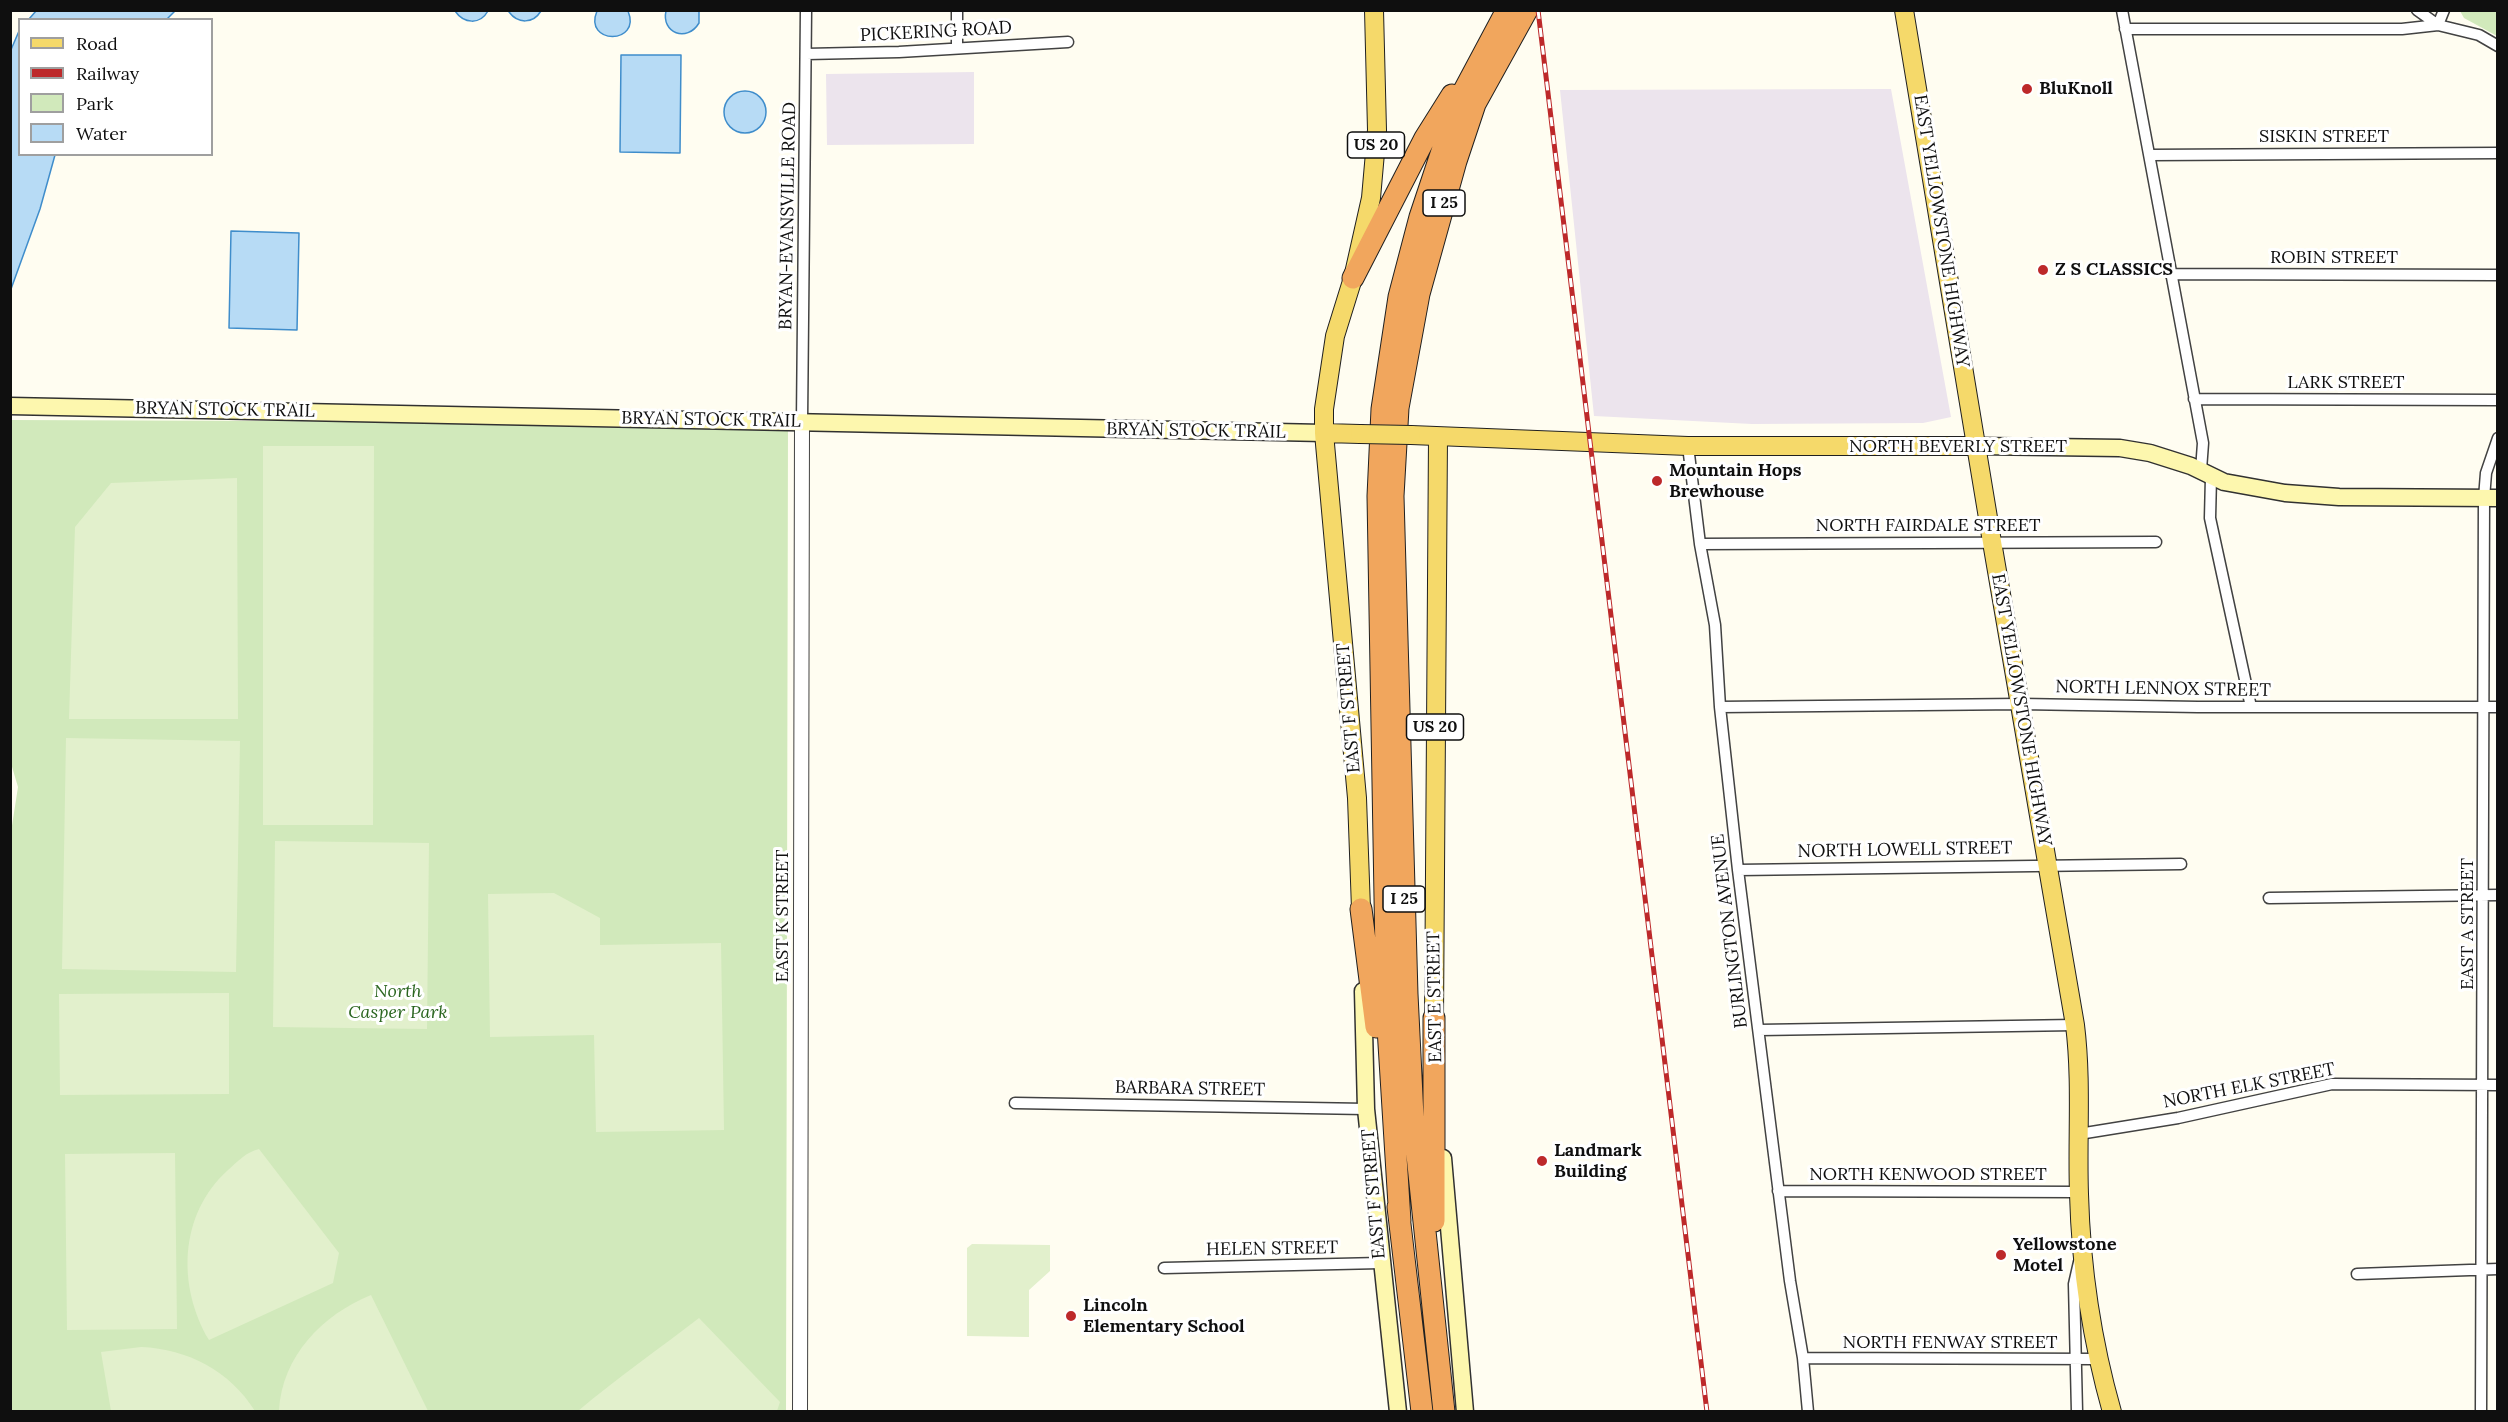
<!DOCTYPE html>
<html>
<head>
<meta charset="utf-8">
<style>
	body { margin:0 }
	#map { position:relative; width:2508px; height:1422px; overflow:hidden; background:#fffdf1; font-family:Lora,serif }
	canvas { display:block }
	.frame { position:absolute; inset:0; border:12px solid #0f0f0f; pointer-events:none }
	.legend { position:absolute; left:18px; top:18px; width:195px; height:138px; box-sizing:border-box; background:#fff; border:2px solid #9f9f9f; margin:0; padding:8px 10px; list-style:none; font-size:18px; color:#0f0f0f }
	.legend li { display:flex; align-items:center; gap:12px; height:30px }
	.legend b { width:30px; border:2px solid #9f9f9f }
</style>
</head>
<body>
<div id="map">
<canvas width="2508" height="1422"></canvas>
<div class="frame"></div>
<ul class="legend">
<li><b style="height:8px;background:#f5d96a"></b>Road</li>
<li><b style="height:8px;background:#bd292a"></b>Railway</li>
<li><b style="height:16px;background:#d1e9bb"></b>Park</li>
<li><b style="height:16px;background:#b7dbf5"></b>Water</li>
</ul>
</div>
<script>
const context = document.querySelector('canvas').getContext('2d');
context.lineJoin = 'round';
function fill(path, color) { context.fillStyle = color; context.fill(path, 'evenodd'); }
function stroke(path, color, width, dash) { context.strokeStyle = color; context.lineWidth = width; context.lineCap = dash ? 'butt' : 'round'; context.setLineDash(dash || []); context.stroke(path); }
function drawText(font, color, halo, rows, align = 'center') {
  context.font = font + ' Lora,serif'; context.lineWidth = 6; context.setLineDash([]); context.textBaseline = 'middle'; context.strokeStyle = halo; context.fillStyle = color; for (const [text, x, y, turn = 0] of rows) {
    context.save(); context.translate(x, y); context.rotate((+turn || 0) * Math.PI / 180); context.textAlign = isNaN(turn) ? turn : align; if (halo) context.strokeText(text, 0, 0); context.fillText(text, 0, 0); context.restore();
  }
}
const industrial = new Path2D(`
	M974,72V144L827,145L826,74Z
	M1891,89L1951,417L1923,423L1752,424L1594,416L1560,90Z`);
const green = new Path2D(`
	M2460,11H2497V36L2464,18Z
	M11,420L788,423L786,1411L11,1412L10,881L11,832L18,787L10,760Z`);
const pitch = new Path2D(`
	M263,446H374L373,825H263Z
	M237,478L238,719H69L75,527L111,483Z
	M66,738L240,741L236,972L62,969Z
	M275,841L429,843L427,1029L273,1027Z
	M554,893L600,918V945L721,943L724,1130L596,1132L594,1035L490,1037L488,894Z
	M229,993V1094L60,1095L59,994Z
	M259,1149L339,1253L333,1283L209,1340C177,1286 179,1214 228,1170C237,1162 246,1152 259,1149Z
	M175,1153L177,1329L67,1330L65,1154Z
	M972,1244L1050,1245V1271L1029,1290V1337L967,1336V1248Z
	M371,1295L428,1411H279C282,1356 322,1315 371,1295Z
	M699,1318L780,1402L777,1411H578C617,1378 659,1349 699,1318Z
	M141,1347C188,1349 230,1371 255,1411H111L101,1352Z`);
const water = new Path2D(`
	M36,11V10L175,11L167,19H29Z
	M455,11V10L488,11C480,25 464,24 455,11Z
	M597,11H628C642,45 583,45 597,11Z
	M699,11V23C687,43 661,33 666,11Z
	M509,12V11H541C533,24 518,24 509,12Z
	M19,31L20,154L55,155L40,209L11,289L10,52Z
	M621,55H681L680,153L620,152Z
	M724 112a21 21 0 1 1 42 0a21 21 0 1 1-42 0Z
	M231,231L299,233L297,330L229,328Z`);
const stream = new Path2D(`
	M2496,10L2498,11`);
const minor = new Path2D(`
	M957,10V47
	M2122,10L2203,443L2201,470
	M2417,10L2438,25L2479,35L2498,46
	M2125,29H2402L2438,25L2444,10
	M806,54L899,52L1068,42
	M2150,155L2498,153
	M2170,274L2498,275
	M2194,399L2498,400
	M802,421L806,10
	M1688,446L1700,544L1715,625L1720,707L1738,870L1790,1281L1803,1358L1808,1412
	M2211,477L2210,518L2251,707
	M1700,544L2156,542
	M1720,707L2021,704L2198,707H2498
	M1738,870L2181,864
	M2269,898L2498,895
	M1759,1030L2075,1025
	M1015,1103L1366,1109
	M2079,1134L2178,1118L2332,1084L2498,1085
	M1778,1191L2078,1192
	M1164,1268L1380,1263
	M2357,1274L2498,1269
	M1803,1358L2097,1359
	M2077,1412L2074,1284L2079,1262
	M2481,1412L2484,498L2486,473L2498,438`);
const tertiary = new Path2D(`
	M800,1412L802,421`);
const secondary = new Path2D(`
	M10,406L1324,433
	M1978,446L2120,448L2150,453L2191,466L2224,482L2285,493L2339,497L2498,498
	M1363,991L1366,1109L1398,1412
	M1443,1158L1465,1412`);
const primary = new Path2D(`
	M1904,10L1992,542L2075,1025C2082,1081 2077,1138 2079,1194C2081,1270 2091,1338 2112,1412
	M1324,433L1360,434
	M1411,435L1688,446H1978
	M1361,909L1357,798L1324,433V409L1335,336L1353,278L1371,198L1377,130L1374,10
	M1434,1018L1438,437`);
const motorway = new Path2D(`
	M1353,278L1425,138L1452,95
	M1361,909L1376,1027
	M1434,1018V1221
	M1398,1207L1422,1412
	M1400,1221L1387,1012L1378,496L1382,409L1399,297L1420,217L1459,100L1507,10
	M1444,1412L1413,1117L1407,994L1393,496L1398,408L1419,294L1456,161L1475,104L1527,10`);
const rail = new Path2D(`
	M1538,10L1707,1412`);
const primaryBridge = new Path2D(`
	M1360,434L1411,435`);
const markers = [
	[2027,89,6,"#bd292a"],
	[2043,270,6,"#bd292a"],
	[1657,481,6,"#bd292a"],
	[1542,1161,6,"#bd292a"],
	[2001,1255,6,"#bd292a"],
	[1071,1316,6,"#bd292a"]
];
const shields = [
	[1376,145,57],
	[1444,203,42],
	[1435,727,57],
	[1404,899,42]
];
const shieldNames = [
	["US 20",1376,145],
	["I 25",1444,203],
	["US 20",1435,727],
	["I 25",1404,899]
];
const streetNames = [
	["PICKERING ROAD",936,32,-3],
	["SISKIN STREET",2324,137],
	["BRYAN-EVANSVILLE ROAD",788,216,-89],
	["EAST YELLOWSTONE HIGHWAY",1941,231,81],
	["ROBIN STREET",2334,258],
	["LARK STREET",2346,383],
	["BRYAN STOCK TRAIL",225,410,1],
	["BRYAN STOCK TRAIL",711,420,1],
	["BRYAN STOCK TRAIL",1196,431,1],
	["NORTH BEVERLY STREET",1958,447],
	["NORTH FAIRDALE STREET",1928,526],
	["NORTH LENNOX STREET",2163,689,1],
	["EAST F STREET",1349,708,-95],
	["EAST YELLOWSTONE HIGHWAY",2021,710,80],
	["NORTH LOWELL STREET",1905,850,-1],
	["EAST K STREET",783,916,-90],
	["EAST A STREET",2468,924,-90],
	["BURLINGTON AVENUE",1730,931,-97],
	["EAST E STREET",1435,997,-91],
	["NORTH ELK STREET",2249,1086,-11],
	["BARBARA STREET",1190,1089,1],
	["NORTH KENWOOD STREET",1928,1175],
	["EAST F STREET",1374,1194,-95],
	["HELEN STREET",1272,1249,-1],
	["NORTH FENWAY STREET",1950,1343]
];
const poiNames = [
	["BluKnoll",2039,89],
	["Z S CLASSICS",2055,270],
	["Mountain Hops",1669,471],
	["Brewhouse",1669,492],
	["Landmark",1554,1151],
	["Building",1554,1172],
	["Yellowstone",2013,1245],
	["Motel",2013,1266],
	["Lincoln",1083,1306],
	["Elementary School",1083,1327]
];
const parkNames = [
	["North",398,992],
	["Casper Park",398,1013]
];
fill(industrial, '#ece4ed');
fill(green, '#d1e9bb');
fill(pitch, '#e2f0cc');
fill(water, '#b7dbf5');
stroke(water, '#3f8dcb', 1.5);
stroke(stream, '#3f8dcb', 3);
stroke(minor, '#424242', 13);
stroke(tertiary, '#424242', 16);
stroke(secondary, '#313131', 19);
stroke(primary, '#202020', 20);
stroke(motorway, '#202020', 23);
stroke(minor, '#fff', 10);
stroke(tertiary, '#fff', 14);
stroke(secondary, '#fdf7ae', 16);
stroke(primary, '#f5d96a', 18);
stroke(motorway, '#f1a65d', 21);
stroke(rail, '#bd292a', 5);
stroke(rail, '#fff', 3, [9]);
stroke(primaryBridge, '#202020', 20, []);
stroke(primaryBridge, '#f5d96a', 18);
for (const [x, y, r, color] of markers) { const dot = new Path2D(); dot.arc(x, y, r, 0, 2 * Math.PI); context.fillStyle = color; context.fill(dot); stroke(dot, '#fff', 2); }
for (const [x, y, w] of shields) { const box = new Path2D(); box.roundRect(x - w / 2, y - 13, w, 26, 4.5); context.fillStyle = '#fff'; context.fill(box); stroke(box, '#0f0f0f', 1.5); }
drawText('bold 16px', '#0f0f0f', null, shieldNames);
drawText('18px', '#0f0f0f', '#fff', streetNames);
drawText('bold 18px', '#0f0f0f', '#fff', poiNames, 'left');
drawText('italic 18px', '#2b6620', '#fff', parkNames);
</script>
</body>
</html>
